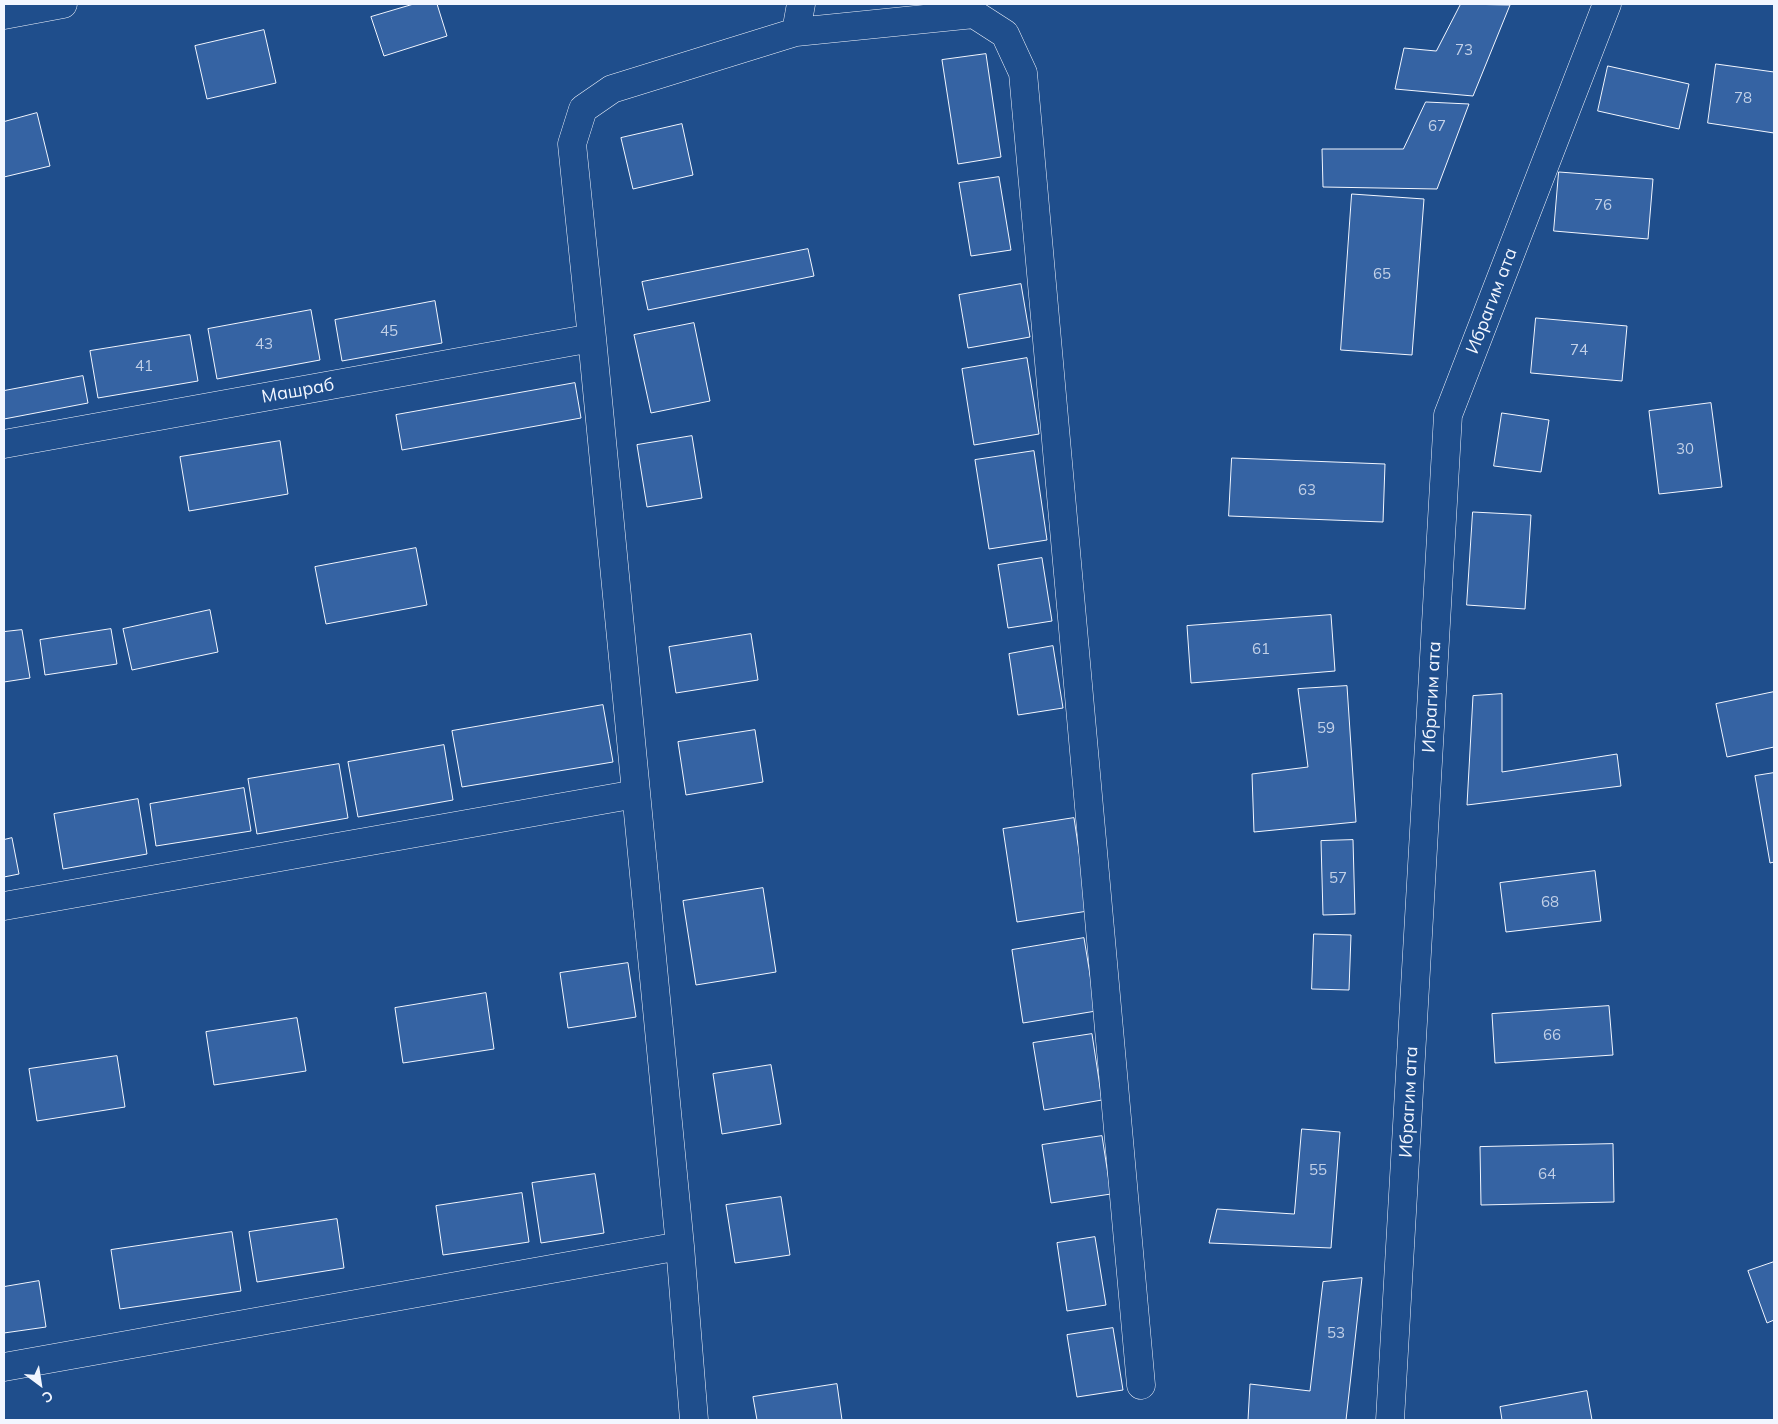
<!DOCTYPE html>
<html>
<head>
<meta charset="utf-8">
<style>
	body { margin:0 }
	#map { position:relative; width:1778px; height:1424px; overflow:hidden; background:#1f4e8c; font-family:Mulish,sans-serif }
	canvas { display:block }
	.frame { position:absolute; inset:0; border:5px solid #f2f6ff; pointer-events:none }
	.north { position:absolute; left:15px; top:1359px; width:50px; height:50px; -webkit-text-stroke:4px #1f4e8c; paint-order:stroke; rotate:149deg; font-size:14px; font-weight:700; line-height:20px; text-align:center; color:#f2f6ff }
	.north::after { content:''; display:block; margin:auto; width:18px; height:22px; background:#f2f6ff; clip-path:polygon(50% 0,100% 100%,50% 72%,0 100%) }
</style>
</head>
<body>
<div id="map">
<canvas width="1778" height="1424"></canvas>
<div class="frame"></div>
<div class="north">С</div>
</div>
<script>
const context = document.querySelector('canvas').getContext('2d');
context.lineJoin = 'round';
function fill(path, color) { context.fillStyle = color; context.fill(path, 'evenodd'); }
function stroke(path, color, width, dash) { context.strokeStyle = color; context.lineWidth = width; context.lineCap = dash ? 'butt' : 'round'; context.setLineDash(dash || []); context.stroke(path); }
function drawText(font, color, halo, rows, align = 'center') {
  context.font = font + ' Mulish,sans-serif'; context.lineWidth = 4; context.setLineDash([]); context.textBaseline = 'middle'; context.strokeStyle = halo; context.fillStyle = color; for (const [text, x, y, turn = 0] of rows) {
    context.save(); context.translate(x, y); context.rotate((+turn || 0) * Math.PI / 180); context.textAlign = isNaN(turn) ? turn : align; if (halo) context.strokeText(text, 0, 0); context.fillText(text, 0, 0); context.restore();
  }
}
const building = new Path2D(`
	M414,4H437L447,36L384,56L371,17Z
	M1461,4L1510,5L1473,96L1395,89L1404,48L1436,51Z
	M264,30L276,83L207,99L195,46Z
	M986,54L1001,157L958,164L942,60Z
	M1716,64L1774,72V133L1708,123Z
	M1608,66L1689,84L1679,129L1598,111Z
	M1426,102L1469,104L1437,189L1323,187L1322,149H1403Z
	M37,113L50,166L4,177V122Z
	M682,124L693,175L633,189L621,138Z
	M1559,172L1653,179L1648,239L1554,231Z
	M999,177L1011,250L971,256L959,183Z
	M1352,194L1424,199L1412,355L1341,350Z
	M808,249L814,276L648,310L642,282Z
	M1021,284L1030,337L968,348L959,295Z
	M435,301L442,343L342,361L335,320Z
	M311,310L320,360L217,379L208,329Z
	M1536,318L1627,326L1622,381L1531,373Z
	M694,323L710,401L651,413L634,335Z
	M190,335L198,381L98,398L90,351Z
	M1027,358L1039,434L974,445L962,369Z
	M83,376L88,403L4,419V391Z
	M575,383L581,418L402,450L396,415Z
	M1711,403L1722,487L1659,494L1649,411Z
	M1502,413L1549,420L1541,472L1494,466Z
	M692,436L702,498L647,507L637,445Z
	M280,441L288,494L189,511L180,457Z
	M1034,451L1047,540L989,549L975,460Z
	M1232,458L1385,464L1383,522L1229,516Z
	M1473,512L1531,515L1525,609L1467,605Z
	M416,548L427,605L326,624L315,567Z
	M1042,558L1052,621L1008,628L998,565Z
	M210,610L218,652L132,670L123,629Z
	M1331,615L1335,671L1191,683L1187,626Z
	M111,629L117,664L45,675L40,640Z
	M22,630L30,678L4,682V632Z
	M751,634L758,680L676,693L669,647Z
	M1053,646L1063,708L1018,715L1009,654Z
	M1347,686L1356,822L1254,832L1252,774L1308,767L1298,689Z
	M1774,692V747L1727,757L1716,704Z
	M1502,694V772L1617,754L1621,786L1467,805L1473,696Z
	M603,705L613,762L462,787L452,731Z
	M755,730L763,782L686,795L678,742Z
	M444,745L453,800L358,817L348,762Z
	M339,764L348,818L257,834L248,779Z
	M1774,773V862L1770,863L1755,776Z
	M244,788L251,831L156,846L150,804Z
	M138,799L147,854L63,869L54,814Z
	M1074,818L1088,911L1017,922L1003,829Z
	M12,838L19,874L4,877V840Z
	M1353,840L1355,914L1323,915L1321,841Z
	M1595,871L1601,921L1506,932L1500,883Z
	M763,888L776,972L696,985L683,901Z
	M1314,934L1351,935L1349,990L1312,989Z
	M1084,938L1096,1011L1023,1023L1012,950Z
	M628,963L636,1017L568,1028L560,973Z
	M486,993L494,1049L403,1063L395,1008Z
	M1609,1006L1613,1055L1495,1063L1492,1014Z
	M297,1018L306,1071L214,1085L206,1032Z
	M1092,1034L1102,1100L1044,1110L1033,1043Z
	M117,1056L125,1107L37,1121L29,1069Z
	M771,1065L781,1124L722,1134L713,1074Z
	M1302,1129L1340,1132L1331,1248L1209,1243L1217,1209L1294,1214Z
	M1102,1136L1111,1194L1051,1203L1042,1145Z
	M1613,1144L1614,1202L1481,1205L1480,1147Z
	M595,1174L604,1233L541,1243L532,1183Z
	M522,1193L529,1242L443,1255L436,1206Z
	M781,1197L790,1255L735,1263L726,1205Z
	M337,1219L344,1268L257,1282L249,1232Z
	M232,1232L241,1291L120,1309L111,1250Z
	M1095,1237L1106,1305L1067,1311L1057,1243Z
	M1774,1262V1320L1767,1323L1748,1271Z
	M1362,1278L1346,1420H1248L1250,1384L1310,1391L1323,1282Z
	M39,1281L46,1327L4,1333V1287Z
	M1113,1328L1123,1390L1077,1397L1067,1335Z
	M837,1384L842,1420H757L753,1397Z
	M1587,1391L1592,1420H1502L1500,1407Z`);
const minor = new Path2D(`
	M4,15L63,4
	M796,32L801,4
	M4,444L592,338
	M4,906L636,794
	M4,1367L680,1246
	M694,1420L680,1246L592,338L572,144L583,109L612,89L796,32L974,14L1005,34L1023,73L1141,1385
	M1390,1420L1448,415L1607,4`);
const numberNames = [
	["73",1464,50],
	["78",1743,98],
	["67",1437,126],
	["76",1603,205],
	["65",1382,274],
	["45",389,331],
	["43",264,344],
	["74",1579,350],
	["41",144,366],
	["30",1685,449],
	["63",1307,490],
	["61",1261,649],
	["59",1326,728],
	["57",1338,878],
	["68",1550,902],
	["66",1552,1035],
	["55",1318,1170],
	["64",1547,1174],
	["53",1336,1333]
];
const streetNames = [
	["Ибрагим ата",1492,301,-69],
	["Машраб",298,391,-10],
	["Ибрагим ата",1432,697,-87],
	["Ибрагим ата",1409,1102,-87]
];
fill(building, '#3563a3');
stroke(building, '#f2f6ff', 1);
stroke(minor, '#f2f6ff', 29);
stroke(minor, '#1f4e8c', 28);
drawText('15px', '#c3d1e8', null, numberNames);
drawText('18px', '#f2f6ff', '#1f4e8c', streetNames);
</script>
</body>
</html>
